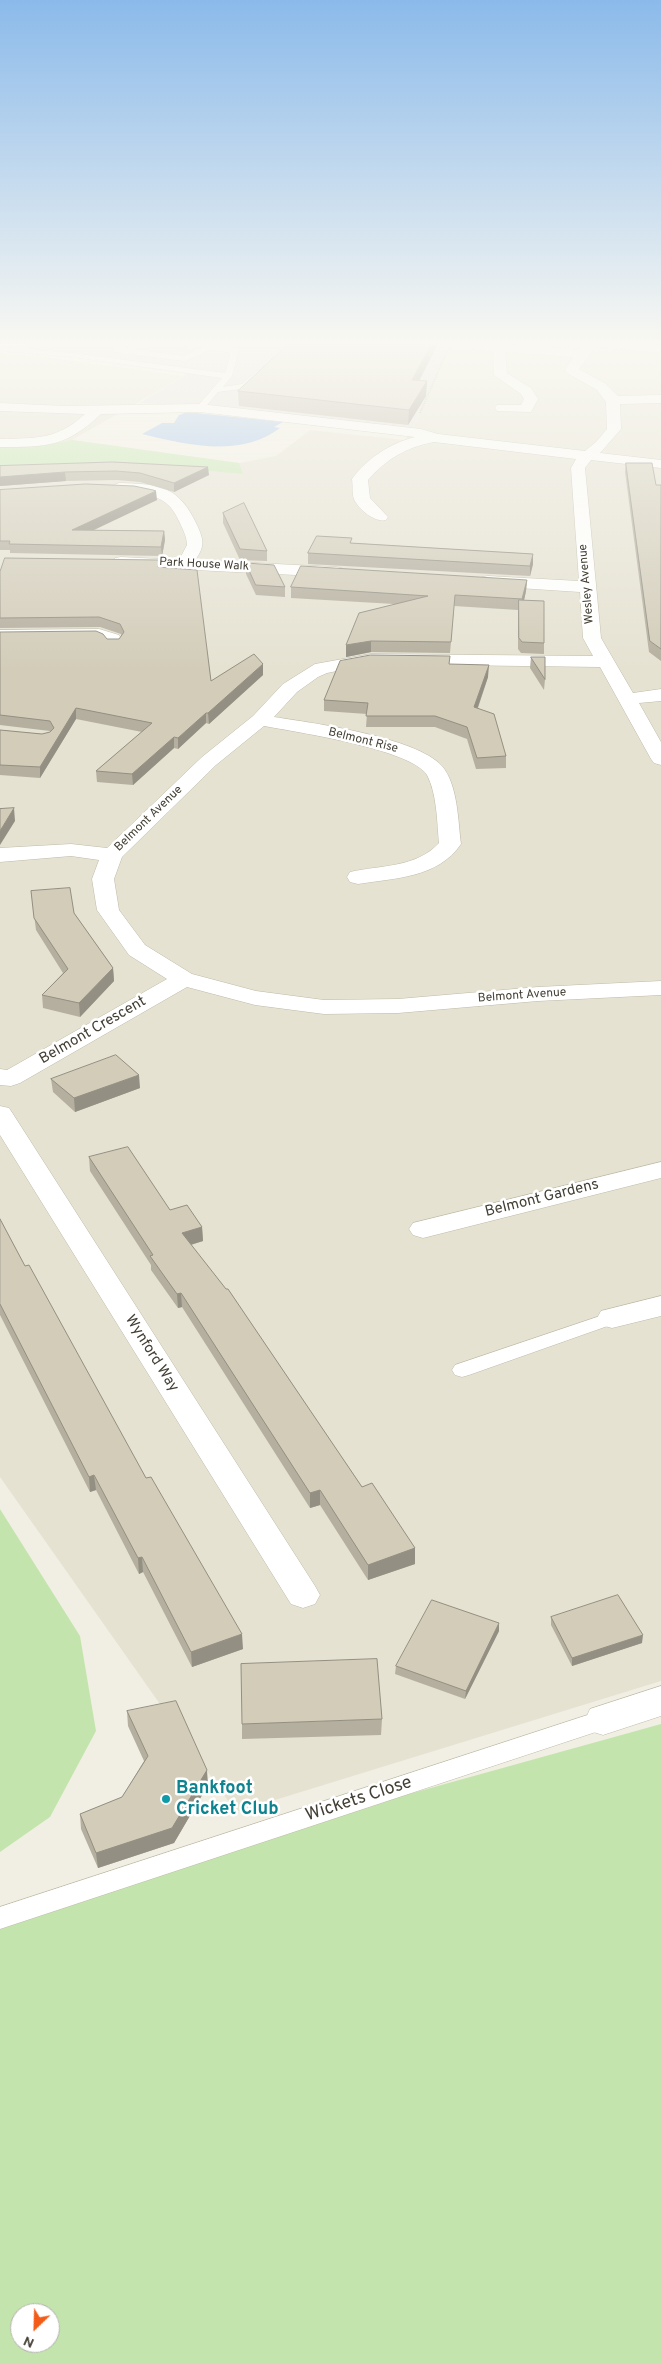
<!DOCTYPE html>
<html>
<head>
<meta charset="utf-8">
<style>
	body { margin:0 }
	#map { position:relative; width:661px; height:2363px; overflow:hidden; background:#f1efe3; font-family:Overpass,sans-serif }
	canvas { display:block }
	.north { position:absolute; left:10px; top:2303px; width:50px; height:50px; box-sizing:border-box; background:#fff; border:1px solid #b4b2ae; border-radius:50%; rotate:204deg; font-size:14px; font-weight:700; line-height:20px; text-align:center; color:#433f34 }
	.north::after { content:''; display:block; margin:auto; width:18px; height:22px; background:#f35c18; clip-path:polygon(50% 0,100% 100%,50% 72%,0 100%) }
</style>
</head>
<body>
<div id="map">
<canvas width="661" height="2363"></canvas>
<div class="north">N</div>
</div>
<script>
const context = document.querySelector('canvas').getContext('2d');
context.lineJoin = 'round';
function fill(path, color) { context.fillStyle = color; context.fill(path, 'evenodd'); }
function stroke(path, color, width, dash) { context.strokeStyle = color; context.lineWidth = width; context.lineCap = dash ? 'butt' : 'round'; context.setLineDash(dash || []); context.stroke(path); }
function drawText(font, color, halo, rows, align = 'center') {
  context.font = font + ' Overpass,sans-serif'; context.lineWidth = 5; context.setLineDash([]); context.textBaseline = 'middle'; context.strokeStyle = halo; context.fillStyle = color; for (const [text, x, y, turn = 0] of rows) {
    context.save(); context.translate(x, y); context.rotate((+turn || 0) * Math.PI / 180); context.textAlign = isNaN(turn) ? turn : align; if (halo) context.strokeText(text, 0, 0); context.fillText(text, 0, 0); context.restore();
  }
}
const residential = new Path2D(`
	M452,340H661V1681L236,1812L0,1477V353L38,356L184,376L72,440L239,463L276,456L310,430L405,440L413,428Z`);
const industrial = new Path2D(`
	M34,340H452L413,428L211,407L139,403L184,376L190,370L22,350Z`);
const green = new Path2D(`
	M72,440L239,463L243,474L108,462L0,466V446H42Z
	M0,1509L80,1636L96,1731L50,1817L0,1852Z
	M661,1724V2363H0V1918L200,1852ZM20,2313H50V2343H20Z`);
const water = new Path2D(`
	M187,412L283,422L274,427L280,428C240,458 187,445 142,434L162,423H174L179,415Z`);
const path = new Path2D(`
	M420,413L452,340`);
const service = new Path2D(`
	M125,340H134L124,348L184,356L203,347L153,340L194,341L239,349L232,376L223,387L242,384L257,371L264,373L248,388L218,392L203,410L200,411L196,408L222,378L72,357L0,351V347L72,353L225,373L231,353L212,349L185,361L114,352V348Z
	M612,1312L619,1314L622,1318L619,1322L469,1375L462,1377L455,1375L452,1370L455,1365Z
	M603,1710L611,1713L615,1720L611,1727L0,1929V1907Z`);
const minor = new Path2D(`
	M588,340H613L661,345V353L596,346L579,369L606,384L618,396L661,395V403L620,404L621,429L600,453L661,460V468L591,460L585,468L601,638L633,693L661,689V701L639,703L661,742V765L654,763L651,759L600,667L371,664L327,673L318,677L297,692L274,717C313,723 416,737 442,766C458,785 458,821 461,844C438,878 395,878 358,884L350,882L347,877L350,872C381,865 416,868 439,843C437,822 437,794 427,775C411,749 296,732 264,726L216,765L122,857L114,879L119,910L145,945L192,974L256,991L324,1000L398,999L538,987L661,981V995L538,1001L398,1013L324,1014L255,1005L187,987L20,1083L11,1086L0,1085V1069L7,1070L167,979L129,955L97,910L92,879L99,860L71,856L0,862V848L71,844L107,848L202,757L253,716L283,684L315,664L371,654L593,656L583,638L580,592L488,586L482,585L480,581L482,577L488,576L579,581L571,468L576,459L434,442C407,447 386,459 368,480L370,498L388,517L386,520C375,523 358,509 354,499C352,494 353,485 352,479C367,458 391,443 415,437L200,412L101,414C66,447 47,447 0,447V439C36,438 57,440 85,414L0,411V403L63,406L200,404L421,429L438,434L585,451L596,442L607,429L606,402L597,390L567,373L565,370L573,357L505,352L507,373L531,388L538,399L531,412L497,411L495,408L497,405H521L524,399L521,394L494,375L493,351L477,350L471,346L477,342L579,350Z
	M119,483C160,484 179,486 197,525C204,540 205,547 195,560L336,567L342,568L344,572L342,576L336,577L115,566L113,562L115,558L121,557L179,560L187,545C187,537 183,530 180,523C164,487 144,499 114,491L111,488L114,485Z
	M99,629L119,635L123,643L120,647H108L105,642L97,639L0,640V630Z
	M0,1106L9,1108L13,1114L315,1586L320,1595L315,1604L303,1608L291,1604L0,1135Z
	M661,1162V1178L423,1238L413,1235L409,1229L413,1223Z
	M661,1296V1316L612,1328L601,1325L597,1318L601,1311Z
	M661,1686V1716L603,1735L590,1731L585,1720L590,1709Z`);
const wall = new Path2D(`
	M293,340H440L419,380L427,381L426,396L408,425L239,406L238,391Z
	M626,463L656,485H661V661L649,652L625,472Z
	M0,466L209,475L174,492L140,482L117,480L66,481L0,486Z
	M0,490L157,500L92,530L164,531L165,540L162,556L10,553V550H0Z
	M223,513L267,551V561L240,560L223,523Z
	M352,543L533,554V564L530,576L308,564V553Z
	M159,560V567L211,681L263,664V675L209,724L206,723L178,749L174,748L133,785L97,782L96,771L142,732L76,719L40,778L0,775V730L42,734L50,732V731L0,725V632L107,639H119L122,636L121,634L100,627L0,628V572Z
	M246,563L285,587V597L256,595L246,574Z
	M527,580L526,591L524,600L544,643V654L521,653L518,649V610L454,606L450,653L371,652L346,657V645L394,604L291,598V587Z
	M450,656L449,664L488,677L478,708L506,756V768L476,769L467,739L435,727H366L367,714L324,711V700Z
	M531,657L545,679L544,690L530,668Z
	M31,891L74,913L113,968L114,981L80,1017L43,1008L42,995L63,973L36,930Z
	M51,1079L140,1088L75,1112L53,1092Z
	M89,1157L170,1210L202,1227L203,1241L191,1245L362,1487L415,1548V1564L368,1580L320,1505L310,1508L182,1307L178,1308L151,1270V1265L90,1171Z
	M0,1219L25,1266L243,1649L192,1667L143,1572L139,1574L96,1490L90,1492L0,1315Z
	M551,1617L642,1643L572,1666L551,1625Z
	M499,1631L465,1699L395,1674L396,1666Z
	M127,1711L208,1785L174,1843L98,1868L81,1829L80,1814L122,1797L144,1761L128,1726Z
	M382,1719L381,1735L242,1739V1724Z`);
const shadedWall = new Path2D(`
	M434,340H440L412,395V380Z
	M427,381L426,396L408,425L409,410Z
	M208,467L209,475L174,492V483Z
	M65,472L66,481L0,486V477Z
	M156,491L157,500L73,540L72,530Z
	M164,531L165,540L162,556L161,547Z
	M533,554V564L530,576V566Z
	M527,580L526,591L522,610V599Z
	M371,641V652L346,657V645Z
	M263,664V675L209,724L208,713Z
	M489,665L488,677L474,718V707Z
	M76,708V719L40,778V767Z
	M206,713V723L178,749V738Z
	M174,737V748L133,785L132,774Z
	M14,808L15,821L0,845V831Z
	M113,968L114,981L80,1017L79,1003Z
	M139,1075L140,1088L75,1112L74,1098Z
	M202,1227L203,1241L183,1247L182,1233Z
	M181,1293L182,1307L178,1308L177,1294Z
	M94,1475L96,1490L90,1492L89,1477Z
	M320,1490V1505L310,1508V1493Z
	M415,1548V1564L368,1580V1565Z
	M142,1557L143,1572L139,1574L138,1558Z
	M499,1623V1631L465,1699L466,1691Z
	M242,1634L243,1649L192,1667L191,1652Z
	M643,1635L642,1643L572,1666V1658Z
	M207,1770L208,1785L174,1843L98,1868L96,1853Z`);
const building = new Path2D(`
	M293,340L389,341L434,340L412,380L427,381L409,410L238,391Z
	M113,462L208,467L174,483L140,473L116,471L65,472L0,477V466Z
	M626,463H652L656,485H661V649L650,641Z
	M86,484L134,486L153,490L156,491L72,530L164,531L161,547L9,544L10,541H0V490Z
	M244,503L267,551L240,549L223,513Z
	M317,536L352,538L350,543L533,554L530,566L308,553Z
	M5,558L159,560L158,567L197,570L211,681L254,654L263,664L208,713H206L178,738L174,737L132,774L96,771L152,723L76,708L40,767L0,765V730L42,734L50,732L54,728L50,721L0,715V632L96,631L103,634L107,639H119L124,632L120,624L99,617L0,618V572Z
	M246,563L274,565L285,587L256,585Z
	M301,566L527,580L522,599L455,595L451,642L371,641L346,645L359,613L428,596L291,587Z
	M519,600L544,601V643L522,642L519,638Z
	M371,655L450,656L449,664L489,665L474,707L494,714L506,756L477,758L467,727L435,716H366L368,703L324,700L340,661Z
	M531,657H545V679Z
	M14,808L0,831V809Z
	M70,888L74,913L113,968L79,1003L42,995L68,969L34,918L31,891Z
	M116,1055L139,1075L74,1098L51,1079Z
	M128,1147L170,1210L187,1205L202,1227L182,1233L226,1289H228L362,1487L372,1483L415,1548L368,1565L320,1490L310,1493L181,1293L177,1294L150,1256L153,1255L89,1157Z
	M0,1219L25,1266L29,1265L146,1478L151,1477L242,1634L191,1652L142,1557L138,1558L94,1475L89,1477L0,1304Z
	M618,1595L643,1635L572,1658L551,1617Z
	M432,1600L499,1623L466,1691L396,1666Z
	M377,1659L382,1719L242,1724L241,1664Z
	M176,1701L207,1770L172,1828L96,1853L80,1814L122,1797L148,1756L127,1711Z`);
const markers = [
	[166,1799,5,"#0f9aa8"]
];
const farStreetnames = [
	["Park House Walk",204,565,3],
	["Wesley Avenue",587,584,-95],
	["Belmont Rise",363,741,14],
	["Belmont Avenue",149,819,-44],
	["Belmont Avenue",522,996,-4]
];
const streetNames = [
	["Belmont Crescent",93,1031,-30],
	["Belmont Gardens",542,1199,-14],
	["Wynford Way",151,1354,58]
];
const nearCulturenames = [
	["Bankfoot",176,1789],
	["Cricket Club",176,1810]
];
const nearStreetnames = [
	["Wickets Close",359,1800,-18]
];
fill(residential, '#e5e2d2');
fill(industrial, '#e3e0d9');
fill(green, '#c3e5ad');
fill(water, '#a0c2ed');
stroke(service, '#bfbba9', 1);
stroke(minor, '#bfbba9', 1);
stroke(path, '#bdb698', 2, [1, 1]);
fill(service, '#fff');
fill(minor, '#fff');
fill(wall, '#b5af9f');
fill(shadedWall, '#938f82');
fill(building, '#d2ccb9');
stroke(building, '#938f82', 1);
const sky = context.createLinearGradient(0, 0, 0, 671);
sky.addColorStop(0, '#8bbaea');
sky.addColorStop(0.51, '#f9f8f2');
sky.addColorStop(1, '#f9f8f200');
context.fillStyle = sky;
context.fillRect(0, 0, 661, 671);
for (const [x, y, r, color] of markers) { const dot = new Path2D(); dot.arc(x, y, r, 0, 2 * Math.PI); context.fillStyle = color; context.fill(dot); stroke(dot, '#fff', 2); }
drawText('12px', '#433f34', '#fff', farStreetnames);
drawText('15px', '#433f34', '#fff', streetNames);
drawText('bold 18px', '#0d838f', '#fff', nearCulturenames, 'left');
drawText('18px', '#433f34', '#fff', nearStreetnames);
</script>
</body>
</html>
